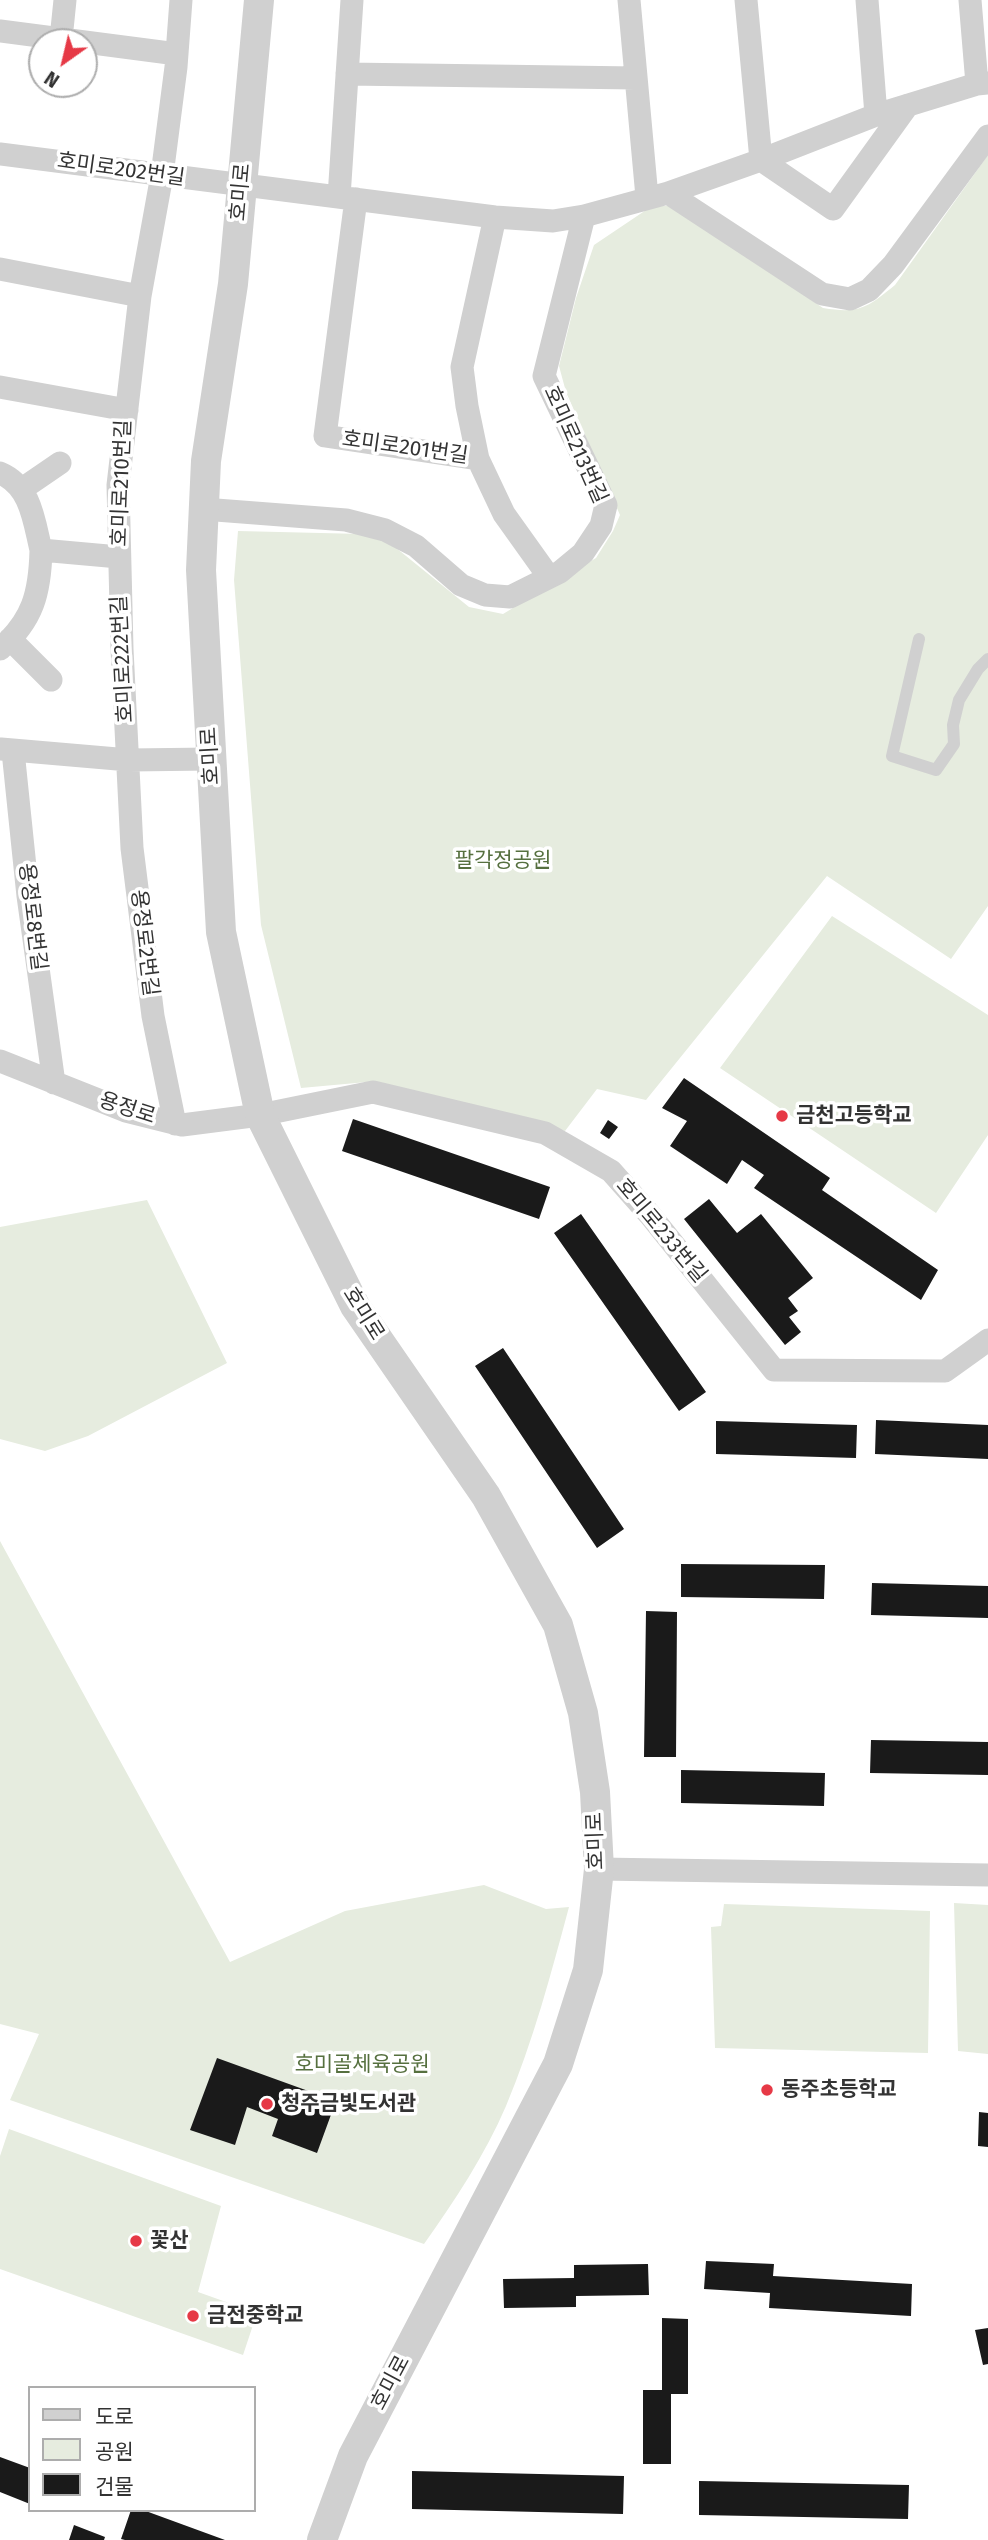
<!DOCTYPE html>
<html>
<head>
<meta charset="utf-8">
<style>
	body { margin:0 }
	#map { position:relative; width:988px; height:2540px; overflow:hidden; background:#fff; font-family:"Fira Sans","Noto Sans KR",sans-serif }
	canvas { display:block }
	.legend { position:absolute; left:28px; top:2386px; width:228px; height:126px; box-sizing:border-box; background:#fff; border:2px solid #adadad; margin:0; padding:9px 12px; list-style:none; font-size:21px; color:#333 }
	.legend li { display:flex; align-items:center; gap:14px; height:35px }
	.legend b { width:35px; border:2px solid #adadad }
	.north { position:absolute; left:28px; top:28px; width:70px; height:70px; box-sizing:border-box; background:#fff; border:2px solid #adadad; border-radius:50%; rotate:214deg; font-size:19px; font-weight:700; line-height:28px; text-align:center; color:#333 }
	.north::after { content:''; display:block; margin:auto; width:24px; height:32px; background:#e63946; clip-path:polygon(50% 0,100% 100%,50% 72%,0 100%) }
</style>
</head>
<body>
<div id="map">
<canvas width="988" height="2540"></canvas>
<ul class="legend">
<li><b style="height:9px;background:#d0d0d0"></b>도로</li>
<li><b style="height:19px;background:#e6ecdf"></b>공원</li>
<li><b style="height:19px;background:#1a1a1a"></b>건물</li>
</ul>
<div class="north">N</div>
</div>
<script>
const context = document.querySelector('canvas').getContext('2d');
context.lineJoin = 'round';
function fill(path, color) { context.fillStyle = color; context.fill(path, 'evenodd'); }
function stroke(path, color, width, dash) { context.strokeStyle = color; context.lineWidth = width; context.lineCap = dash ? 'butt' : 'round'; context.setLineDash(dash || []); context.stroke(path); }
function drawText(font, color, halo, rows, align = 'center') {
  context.font = font + ' "Fira Sans","Noto Sans KR",sans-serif'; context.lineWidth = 7; context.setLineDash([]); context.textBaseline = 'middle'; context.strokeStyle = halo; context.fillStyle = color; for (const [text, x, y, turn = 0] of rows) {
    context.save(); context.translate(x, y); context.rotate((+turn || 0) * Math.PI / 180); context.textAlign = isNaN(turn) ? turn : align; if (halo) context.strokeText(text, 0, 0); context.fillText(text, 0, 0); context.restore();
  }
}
const green = new Path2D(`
	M988,155V906L951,959L827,876L646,1100L597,1089L565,1131L367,1082L301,1088L261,925L234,580L238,531L362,534L390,543L469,607L503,614L596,558L613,531L620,515L566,392L559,366L576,298L594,245L652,206H672L823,308C859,314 867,308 895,285Z
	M832,916L988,1015V1135L936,1213L720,1068Z
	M147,1200L227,1363L88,1436L45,1451L0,1439V1227Z
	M0,1541L230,1962L345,1911L484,1885L546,1909L569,1907C551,1974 533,2042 506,2106C485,2155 455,2200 424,2244L10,2100L39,2034L0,2024Z
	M954,1903L988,1905V2054L958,2051Z
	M724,1904L930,1911L928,2053L715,2048L711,1927L721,1926Z
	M9,2129L221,2206L198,2292L257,2313L243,2355L0,2269V2156Z`);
const building = new Path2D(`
	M684,1078L830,1178L822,1190L938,1270L921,1300L754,1188L764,1175L742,1160L727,1184L670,1146L687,1121L662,1108Z
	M353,1119L550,1187L539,1219L342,1151Z
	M608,1120L618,1127L609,1139L600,1133Z
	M709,1199L737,1233L761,1214L813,1278L788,1298L798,1311L789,1317L801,1332L785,1345L684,1219Z
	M581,1214L706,1392L679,1411L554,1233Z
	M503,1348L624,1529L597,1548L475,1366Z
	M876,1420L988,1425V1459L875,1454Z
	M716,1421L857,1425L856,1458L716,1454Z
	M681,1564L825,1565L824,1599L681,1597Z
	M872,1583L988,1586V1618L871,1615Z
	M646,1611L677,1612L676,1757H644Z
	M871,1740L988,1742V1775L870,1773Z
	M681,1770L825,1773L824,1806L681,1803Z
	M217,2058L336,2101L317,2153L272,2136L278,2119L247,2107L235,2145L190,2130Z
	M979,2112L988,2113V2147L978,2146Z
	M706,2261L774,2264L773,2276L912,2284L911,2316L769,2308L770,2293L704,2289Z
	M648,2264L649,2295L576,2296V2307L504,2308L503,2279L574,2278V2265Z
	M662,2318L688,2319V2394H671V2464H643V2390H662Z
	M988,2328V2364L983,2365L975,2330Z
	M0,2457L30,2468V2504L0,2492Z
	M412,2471L624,2476L623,2514L412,2509Z
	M699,2481L909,2485L908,2519L699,2515Z
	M131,2510H143L225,2540H125L121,2539Z
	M74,2525L105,2537L104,2540H69Z`);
const service = new Path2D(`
	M919,639L892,756L936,770L954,744L953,725L959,700L978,669L988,659`);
const minor = new Path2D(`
	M629,0L647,197
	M746,0L761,160L833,209L908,105
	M867,0L876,115
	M970,0L977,84
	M0,31L177,54
	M61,39L65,0
	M347,74L636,78
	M0,154L495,217L553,221L584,216L668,193L761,160L876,115L977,84L988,83
	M668,193L822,294L850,299L869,290L893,265L988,136
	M339,197L352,0
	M356,199L325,436L478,459
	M495,217L462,367L467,406L478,459L504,514L549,577
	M0,269L140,296
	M0,387L127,410
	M0,473C31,486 34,521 41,550
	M22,489L60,463
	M203,509L346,520L385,530L416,546L461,585L485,595L510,597L560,572L583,553L601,526L606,505L544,376L584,216
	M10,639L51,680
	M0,649C33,620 40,593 41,550L119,557
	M1,749L129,760L211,759
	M13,751L28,896L54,1083
	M0,1061L126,1111L182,1125L260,1115L373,1092L545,1133L611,1171L650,1215L774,1370L945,1371L988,1340
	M175,1124L153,1016L132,848L122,649L118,485L140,296L162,175L176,67L181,0
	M599,1869L988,1875`);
const tertiary = new Path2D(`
	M259,0L233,284L206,461L201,570L221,932L260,1115L355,1306L486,1496L558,1625L583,1713L595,1792L599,1869L588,1970L558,2064L353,2456L322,2540`);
const markers = [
	[782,1116,7,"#e63946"],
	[767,2090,7,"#e63946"],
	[267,2104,7,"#e63946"],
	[136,2241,7,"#e63946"],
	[193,2316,7,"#e63946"]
];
const streetNames = [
	["호미로202번길",121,170,8],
	["호미로",241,192,-85],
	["호미로213번길",575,445,66],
	["호미로201번길",405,448,8],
	["호미로210번길",122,483,-88],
	["호미로222번길",123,659,-93],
	["호미로",211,756,-93],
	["용정로8번길",32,917,83],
	["용정로2번길",144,943,83],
	["용정로",127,1109,18],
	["호미로233번길",661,1231,50],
	["호미로",363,1314,58],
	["호미로",596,1841,-92],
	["호미로",391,2383,-62]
];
const parkNames = [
	["팔각정공원",503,861],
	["호미골체육공원",362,2065]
];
const poiNames = [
	["금천고등학교",796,1116],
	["동주초등학교",781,2090],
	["청주금빛도서관",281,2104],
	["꽃산",150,2241],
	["금전중학교",207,2316]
];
fill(green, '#e6ecdf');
fill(building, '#1a1a1a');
stroke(service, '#d0d0d0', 12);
stroke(minor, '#d0d0d0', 23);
stroke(tertiary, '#d0d0d0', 30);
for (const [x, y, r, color] of markers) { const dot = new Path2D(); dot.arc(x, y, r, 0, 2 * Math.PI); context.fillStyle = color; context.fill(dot); stroke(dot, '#fff', 2.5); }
drawText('21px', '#333', '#fff', streetNames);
drawText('21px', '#56703f', '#fff', parkNames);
drawText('bold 21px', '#333', '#fff', poiNames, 'left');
</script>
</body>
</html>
